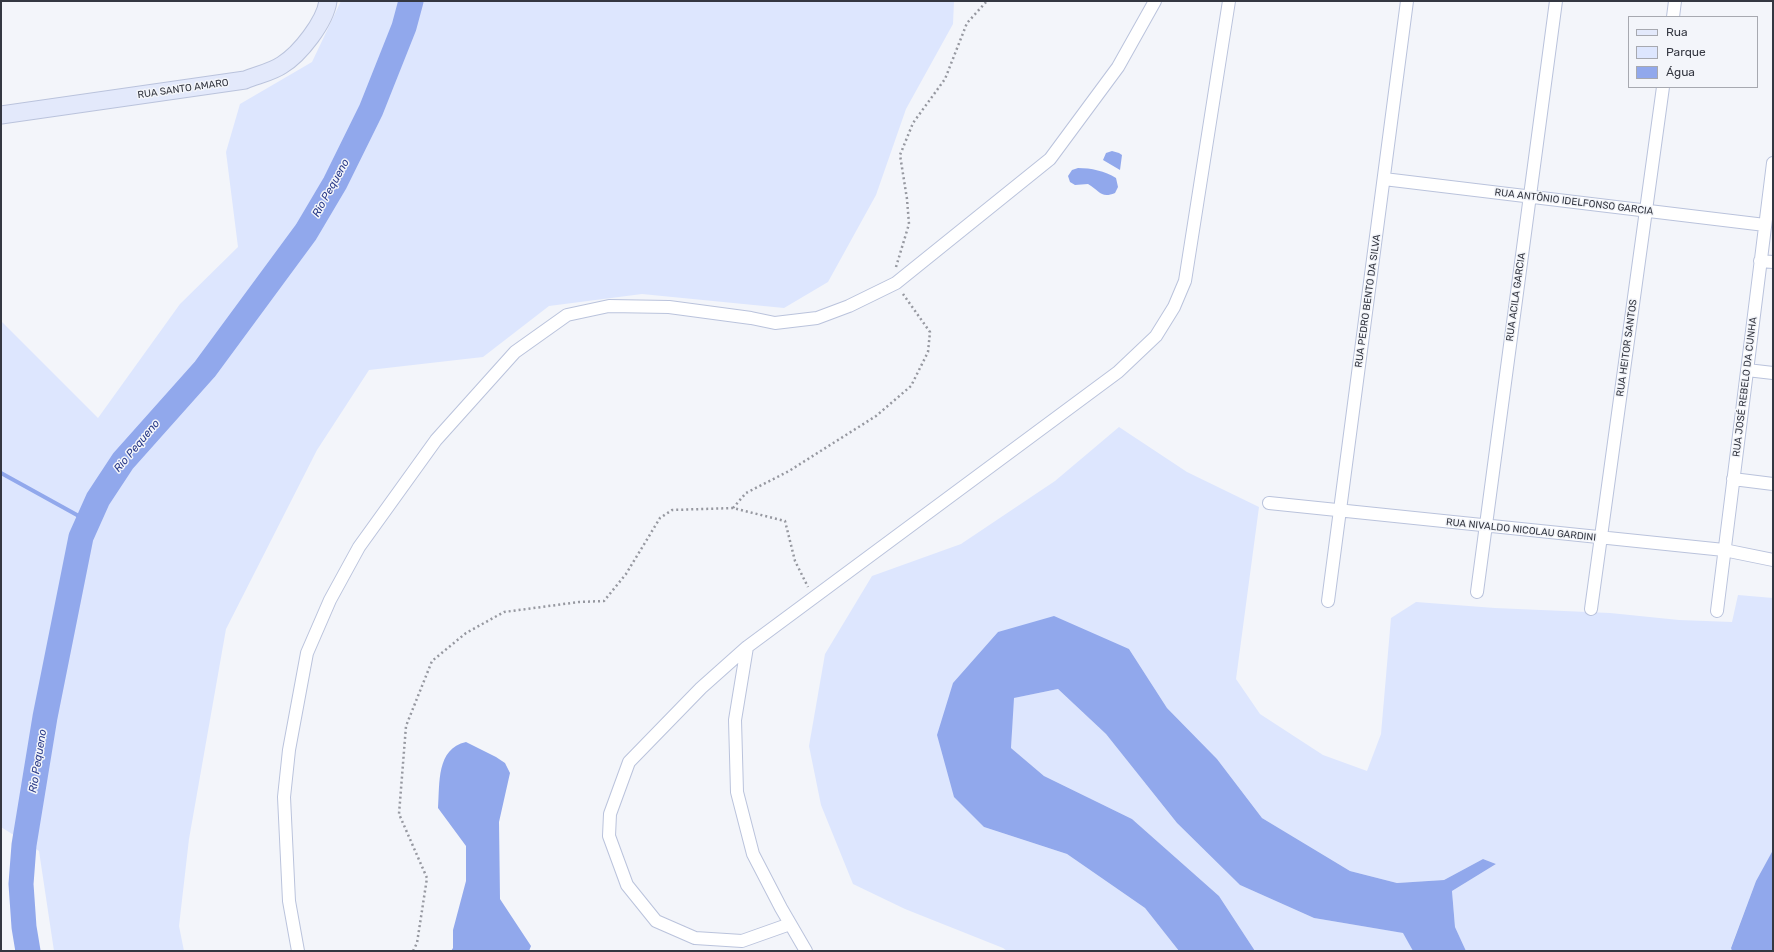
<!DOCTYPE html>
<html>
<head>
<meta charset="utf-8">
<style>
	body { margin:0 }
	#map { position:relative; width:1774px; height:952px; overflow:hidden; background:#f3f5fa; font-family:Rubik,sans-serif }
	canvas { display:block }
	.frame { position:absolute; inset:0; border:2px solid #343741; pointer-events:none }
	.legend { position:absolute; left:1628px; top:16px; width:130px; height:72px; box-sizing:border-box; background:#f3f5fa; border:1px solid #a7a9b0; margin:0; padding:5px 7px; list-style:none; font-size:12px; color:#343741 }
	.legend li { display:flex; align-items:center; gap:8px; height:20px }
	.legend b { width:20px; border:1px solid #a7a9b0 }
</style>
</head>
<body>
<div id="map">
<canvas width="1774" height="952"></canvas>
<div class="frame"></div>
<ul class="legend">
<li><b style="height:5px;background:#e3e9fb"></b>Rua</li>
<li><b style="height:11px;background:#dde6fe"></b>Parque</li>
<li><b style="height:11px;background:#91a8ec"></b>Água</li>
</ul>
</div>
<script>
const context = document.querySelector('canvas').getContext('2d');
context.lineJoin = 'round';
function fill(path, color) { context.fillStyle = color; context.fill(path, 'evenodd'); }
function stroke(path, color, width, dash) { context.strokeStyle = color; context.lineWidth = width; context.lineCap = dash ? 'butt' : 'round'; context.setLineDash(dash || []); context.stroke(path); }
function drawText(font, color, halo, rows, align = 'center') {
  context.font = font + ' Rubik,sans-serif'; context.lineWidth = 3; context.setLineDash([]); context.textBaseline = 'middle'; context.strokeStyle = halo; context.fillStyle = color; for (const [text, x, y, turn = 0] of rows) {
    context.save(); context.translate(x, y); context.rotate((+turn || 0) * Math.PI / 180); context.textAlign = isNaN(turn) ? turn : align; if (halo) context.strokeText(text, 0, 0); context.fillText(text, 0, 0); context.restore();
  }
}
const green = new Path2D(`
	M341,1H954L953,24L906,109L876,195L828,282L784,308L642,294L549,306L483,357L369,370L317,450L226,629L189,839L179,926L184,951H54L39,851L1,827V321L98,418L180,304L238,247L226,152L240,104L312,62Z
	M1119,427L1187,472L1259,507L1236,679L1260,714L1323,755L1367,771L1381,734L1391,618L1416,602L1495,608L1610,613L1679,620L1732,622L1738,595L1773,598V850L1756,881L1731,947L1732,951H1466L1455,927L1452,891L1496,864L1483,859L1444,880L1397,883L1350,871L1262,818L1217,759L1167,708L1129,649L998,632L984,827L1067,854L1145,908L1179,951H1007L1003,948L905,909L853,884L821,805L809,746L825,654L872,576L961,544L1055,481Z
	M1058,689L1106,734L1177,823L1240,885L1314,918L1404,933L1413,951H1255L1219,896L1132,819L1044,776L1011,748L1013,698Z`);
const water = new Path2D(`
	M1112,151L1119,153L1122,155L1120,170L1103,160L1106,153Z
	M1078,168C1091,168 1105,171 1116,178L1118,187L1115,193C1101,199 1100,191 1088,184L1075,185L1070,182L1068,176L1072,170Z
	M1054,616L1129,649L1167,708L1217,759L1262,818L1350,871L1397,883L1444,880L1483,859L1496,864L1452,891L1455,927L1466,951H1413L1403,933L1314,918L1240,885L1177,823L1106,734L1058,689L1014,698L1011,748L1044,776L1132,819L1219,896L1255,951H1179L1145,908L1067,854L984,827L954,797L937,735L953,683L998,632Z
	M466,742L496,757L505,763L510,773L499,822L500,899L531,946L529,951H451L453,948V930L466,881V846L438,808C440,783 436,749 466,742Z
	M1773,850V951H1732L1731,948L1756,881Z`);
const stream = new Path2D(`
	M1,473L77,515L87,524`);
const river = new Path2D(`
	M28,951L24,927L21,884L24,845L45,717L81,537L98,499L123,461L205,369L306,232L335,183L371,110L404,27L411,1`);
const path = new Path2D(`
	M896,267L909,224L907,199L900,155L913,123L945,79L967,23L987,1
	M733,508L746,493L789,471L876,416L911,386L928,352L930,332L903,294
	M413,951L417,943L427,878L399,814L406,726L432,661L466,633L504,612L579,602L604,601L626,574L660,518L672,510L733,508L785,521L795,561L808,587`);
const minor = new Path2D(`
	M1673,17L1675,1
	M1384,179L1765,225
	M1760,261L1773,262
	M1747,370L1773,373
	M1733,479L1773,484
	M1269,503L1724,550L1773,560
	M1477,592L1556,1
	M1328,601L1407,1
	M1591,609L1663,87
	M1717,611L1773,163
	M747,647L735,720L737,792L753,854L781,908L806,951
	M790,924L742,941L695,938L656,921L627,885L609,836L610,814L629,762L701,688L747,647L1118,372L1156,336L1174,307L1185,281L1229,1
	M298,951L289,901L284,797L289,750L307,653L330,600L359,547L436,440L515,352L567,315L609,306L669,307L751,318L775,323L817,318L849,306L896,283L1050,159L1118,67L1155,1`);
const secondary = new Path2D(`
	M1,115L245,80C257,75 272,72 282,65C300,54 325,22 328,1`);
const streetNames = [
	["RUA SANTO AMARO",183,89,-8],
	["RUA ANTÔNIO IDELFONSO GARCIA",1574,202,7],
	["RUA ACILA GARCIA",1516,297,-82],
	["RUA PEDRO BENTO DA SILVA",1368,301,-82],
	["RUA HEITOR SANTOS",1627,348,-82],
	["RUA JOSÉ REBELO DA CUNHA",1745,387,-83],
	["RUA NIVALDO NICOLAU GARDINI",1521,530,6]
];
const waterNames = [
	["Rio Pequeno",331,188,-61],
	["Rio Pequeno",137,446,-50],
	["Rio Pequeno",38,761,-81]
];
fill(green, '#dde6fe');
fill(water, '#91a8ec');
stroke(stream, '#91a8ec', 4);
stroke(river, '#91a8ec', 25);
stroke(minor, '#bac3dc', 14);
stroke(secondary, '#bac3dc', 19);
stroke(path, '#9698a0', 2.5, [2, 3]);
stroke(minor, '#fff', 12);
stroke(secondary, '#e3e9fb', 17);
drawText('10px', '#343741', '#f3f5fa', streetNames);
drawText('italic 11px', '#283988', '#f3f5fa', waterNames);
</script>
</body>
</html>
